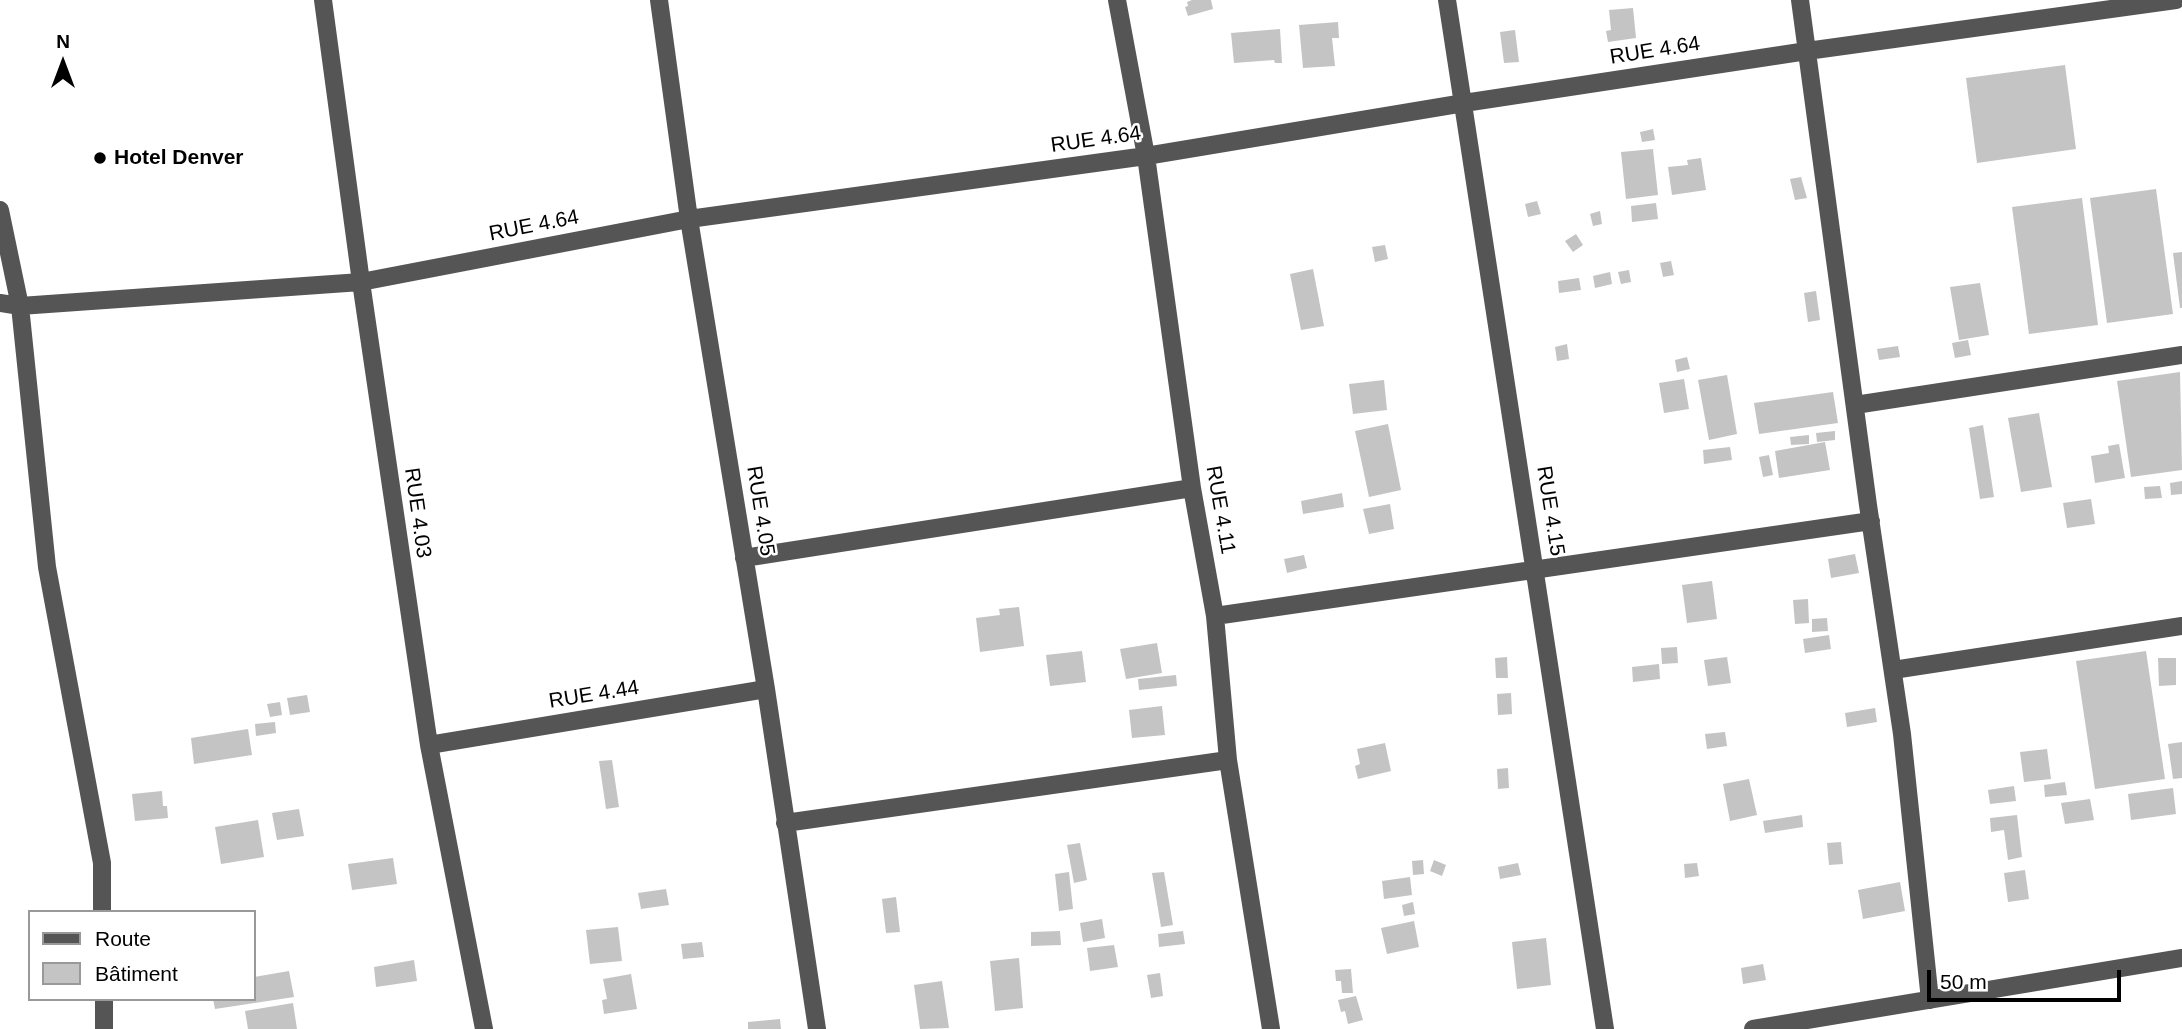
<!DOCTYPE html>
<html>
<head>
<meta charset="utf-8">
<style>
	body { margin:0 }
	#map { position:relative; width:2182px; height:1029px; overflow:hidden; background:#fff; font-family:Helvetica,sans-serif }
	canvas { display:block }
	.legend { position:absolute; left:28px; top:910px; width:228px; height:91px; box-sizing:border-box; background:#fff; border:2px solid #999; margin:0; padding:9px 12px; list-style:none; font-size:21px; color:#000 }
	.legend li { display:flex; align-items:center; gap:14px; height:35px }
	.legend b { width:35px; border:2px solid #999 }
	.north { position:absolute; left:28px; top:28px; width:70px; height:70px; -webkit-text-stroke:5px #fff; paint-order:stroke; rotate:0deg; font-size:19px; font-weight:700; line-height:28px; text-align:center; color:#000 }
	.north::after { content:''; display:block; margin:auto; width:24px; height:32px; background:#000; clip-path:polygon(50% 0,100% 100%,50% 72%,0 100%) }
	.scale { position:absolute; left:1927px; top:970px; width:194px; height:32px; box-sizing:border-box; border:4px solid #000; border-top:0; padding-left:9px; font-size:21px; line-height:24px; white-space:nowrap; color:#000; -webkit-text-stroke:5px #fff; paint-order:stroke }
</style>
</head>
<body>
<div id="map">
<canvas width="2182" height="1029"></canvas>
<ul class="legend">
<li><b style="height:9px;background:#555"></b>Route</li>
<li><b style="height:19px;background:#c4c4c4"></b>Bâtiment</li>
</ul>
<div class="north">N</div>
<div class="scale">50 m</div>
</div>
<script>
const context = document.querySelector('canvas').getContext('2d');
context.lineJoin = 'round';
function fill(path, color) { context.fillStyle = color; context.fill(path, 'evenodd'); }
function stroke(path, color, width, dash) { context.strokeStyle = color; context.lineWidth = width; context.lineCap = dash ? 'butt' : 'round'; context.setLineDash(dash || []); context.stroke(path); }
function drawText(font, color, halo, rows, align = 'center') {
  context.font = font + ' Helvetica,sans-serif'; context.lineWidth = 5; context.setLineDash([]); context.textBaseline = 'middle'; context.strokeStyle = halo; context.fillStyle = color; for (const [text, x, y, turn = 0] of rows) {
    context.save(); context.translate(x, y); context.rotate((+turn || 0) * Math.PI / 180); context.textAlign = isNaN(turn) ? turn : align; if (halo) context.strokeText(text, 0, 0); context.fillText(text, 0, 0); context.restore();
  }
}
const building = new Path2D(`
	M1192,0H1211L1213,9L1188,16L1185,7L1188,6L1187,2Z
	M1633,8L1636,38L1608,42L1606,31L1611,30L1609,10Z
	M1338,22L1339,38H1332L1335,66L1303,68L1299,25Z
	M1280,29L1282,63H1275L1274,60L1234,63L1231,33Z
	M1515,30L1519,62L1504,63L1500,32Z
	M2065,65L2076,149L1977,163L1966,78Z
	M1653,129L1655,140L1642,142L1640,132Z
	M1653,149L1658,195L1626,199L1621,152Z
	M1701,158L1706,190L1672,195L1668,167L1688,165L1687,160Z
	M1801,177L1807,198L1795,200L1790,179Z
	M2156,189L2173,314L2107,323L2090,198Z
	M2082,198L2098,325L2029,334L2012,207Z
	M1537,201L1541,214L1528,217L1525,204Z
	M1656,203L1658,219L1632,222L1631,206Z
	M1600,211L1602,224L1593,226L1590,214Z
	M1576,234L1583,245L1573,252L1565,241Z
	M1385,245L1388,259L1375,262L1372,247Z
	M2182,252V308H2180L2173,253Z
	M1671,261L1674,275L1663,277L1660,263Z
	M1313,269L1324,326L1301,330L1290,274Z
	M1629,270L1631,282L1621,284L1618,272Z
	M1610,272L1612,284L1595,288L1593,276Z
	M1579,278L1581,290L1559,293L1558,281Z
	M1980,283L1989,335L1959,340L1950,287Z
	M1816,291L1820,320L1808,322L1804,293Z
	M1968,340L1971,355L1955,358L1952,343Z
	M1567,344L1569,359L1557,361L1555,347Z
	M1898,346L1900,357L1879,360L1877,349Z
	M1687,357L1690,369L1677,372L1675,360Z
	M2180,372L2182,470L2131,477L2117,381Z
	M1727,375L1737,434L1709,440L1698,380Z
	M1684,379L1689,409L1664,413L1659,383Z
	M1384,380L1387,410L1353,414L1349,384Z
	M1833,392L1838,423L1759,434L1754,403Z
	M2039,413L2052,487L2021,492L2008,418Z
	M1388,424L1401,490L1369,497L1355,431Z
	M1983,425L1994,497L1980,499L1969,428Z
	M1835,431V440L1817,442L1816,433Z
	M1809,435V444L1791,445L1790,437Z
	M1825,442L1830,470L1779,478L1775,451Z
	M2119,444L2125,478L2095,483L2091,456L2109,453L2108,446Z
	M1730,447L1732,460L1704,464L1703,450Z
	M1769,455L1773,475L1763,477L1759,457Z
	M2182,481V494L2171,495L2170,483Z
	M2160,486L2162,498L2145,499L2144,487Z
	M1342,493L1344,507L1303,514L1301,501Z
	M2091,499L2095,524L2067,528L2063,503Z
	M1390,504L1394,529L1369,534L1363,509Z
	M1855,554L1859,573L1831,578L1828,559Z
	M1304,555L1307,568L1287,573L1284,559Z
	M1712,581L1717,619L1687,623L1682,585Z
	M1808,599L1809,623L1795,624L1793,600Z
	M1019,607L1024,646L980,652L976,618L1000,615L999,609Z
	M1827,618L1828,631L1812,632V619Z
	M1829,635L1831,649L1805,653L1803,639Z
	M1157,643L1162,673L1126,679L1120,649Z
	M1677,647L1678,663L1662,664L1661,648Z
	M1082,651L1086,682L1050,686L1046,655Z
	M2146,651L2165,779L2095,789L2076,661Z
	M1507,657L1508,678H1496L1495,658Z
	M1727,657L1731,683L1708,686L1704,660Z
	M2158,658H2176V685L2159,686Z
	M1659,664L1660,679L1633,682L1632,667Z
	M1176,675L1177,686L1139,690L1138,679Z
	M1511,693L1512,714L1498,715L1497,694Z
	M307,695L310,712L290,715L287,698Z
	M280,702L282,715L270,717L267,704Z
	M1162,706L1165,735L1132,738L1129,710Z
	M1875,708L1877,722L1847,727L1845,713Z
	M275,722L276,733L256,736L255,724Z
	M248,729L252,755L194,764L191,738Z
	M1725,732L1727,746L1707,749L1705,734Z
	M2182,742V778L2173,779L2168,744Z
	M1385,743L1391,771L1358,779L1355,766L1360,764L1357,749Z
	M2047,749L2051,779L2024,782L2020,752Z
	M612,760L619,807L606,809L599,761Z
	M1508,768L1509,788L1498,789L1497,769Z
	M1749,779L1757,815L1730,821L1723,784Z
	M2065,782L2067,795L2045,797L2044,785Z
	M2014,786L2016,801L1990,804L1988,790Z
	M2173,788L2176,814L2131,820L2128,794Z
	M162,791L163,806H167L168,818L135,821L132,794Z
	M2090,799L2094,820L2065,824L2061,803Z
	M299,809L304,836L277,840L272,813Z
	M1802,815L1803,827L1765,833L1763,821Z
	M2017,815L2022,857L2008,860L2004,830L1991,832L1990,818Z
	M258,820L264,857L221,864L215,827Z
	M1841,842L1843,864L1829,865L1827,843Z
	M1080,843L1087,880L1074,883L1067,845Z
	M393,858L397,884L352,890L348,864Z
	M1423,860L1424,874L1413,875L1412,861Z
	M1434,860L1446,865L1442,876L1430,871Z
	M1518,863L1521,875L1500,879L1498,867Z
	M1697,863L1699,876L1685,878L1684,864Z
	M2025,870L2029,899L2008,902L2004,873Z
	M1069,872L1073,909L1059,911L1055,874Z
	M1164,872L1173,925L1161,927L1152,873Z
	M1410,877L1412,895L1384,899L1382,881Z
	M1900,882L1905,911L1863,919L1858,890Z
	M666,889L669,905L641,909L638,893Z
	M896,897L900,932L886,933L882,899Z
	M1413,902L1415,914L1404,916L1402,905Z
	M1102,919L1105,938L1083,942L1080,923Z
	M1414,921L1419,947L1387,954L1381,928Z
	M618,927L622,961L590,964L586,930Z
	M1060,931L1061,945L1031,946V932Z
	M1183,931L1185,944L1159,947L1158,934Z
	M1546,938L1551,985L1517,989L1512,942Z
	M702,942L704,957L683,959L681,944Z
	M1114,945L1118,967L1090,971L1087,948Z
	M1019,958L1023,1008L995,1011L990,961Z
	M414,960L417,981L376,987L374,967Z
	M1763,964L1766,980L1743,984L1741,968Z
	M1351,969L1353,993H1342L1341,981H1336L1335,970Z
	M289,971L294,997L215,1009L213,999H254V977Z
	M1160,973L1163,996L1151,998L1147,975Z
	M631,974L637,1009L604,1014L602,1000L607,999L603,979Z
	M942,981L949,1028L920,1029L914,985Z
	M1356,996L1363,1020L1348,1024L1345,1011L1341,1012L1338,1000Z
	M293,1003L297,1029H248L245,1011Z
	M780,1019L781,1029H748V1022Z`);
const minor = new Path2D(`
	M323,0L361,282L429,745L484,1029
	M659,0L689,219L766,689L817,1029
	M1117,0L1146,156L1192,488L1215,616L1228,760L1271,1029
	M1447,0L1605,1029
	M1800,0L1868,505L1902,734L1930,1000
	M0,210L20,306L47,567L102,863V912
	M0,303L20,306L361,282L689,219L1146,156L1464,103L1807,51L2176,0
	M1855,405L2182,355
	M744,558L1192,488
	M1215,616L1871,521
	M1893,670L2182,626
	M429,745L766,689
	M785,823L1228,760
	M104,999V1029
	M1753,1029L2182,958`);
const markers = [
	[100,158,7,"#000"]
];
const streetNames = [
	["RUE 4.64",1655,51,-9],
	["RUE 4.64",1096,140,-8],
	["RUE 4.64",534,226,-11],
	["RUE 4.11",1220,510,80],
	["RUE 4.05",760,511,81],
	["RUE 4.15",1550,511,81],
	["RUE 4.03",417,513,82],
	["RUE 4.44",594,695,-9]
];
const poiNames = [
	["Hotel Denver",114,158]
];
fill(building, '#c4c4c4');
stroke(minor, '#555', 18);
for (const [x, y, r, color] of markers) { const dot = new Path2D(); dot.arc(x, y, r, 0, 2 * Math.PI); context.fillStyle = color; context.fill(dot); stroke(dot, '#fff', 2.5); }
drawText('21px', '#000', '#fff', streetNames);
drawText('bold 21px', '#000', '#fff', poiNames, 'left');
</script>
</body>
</html>
